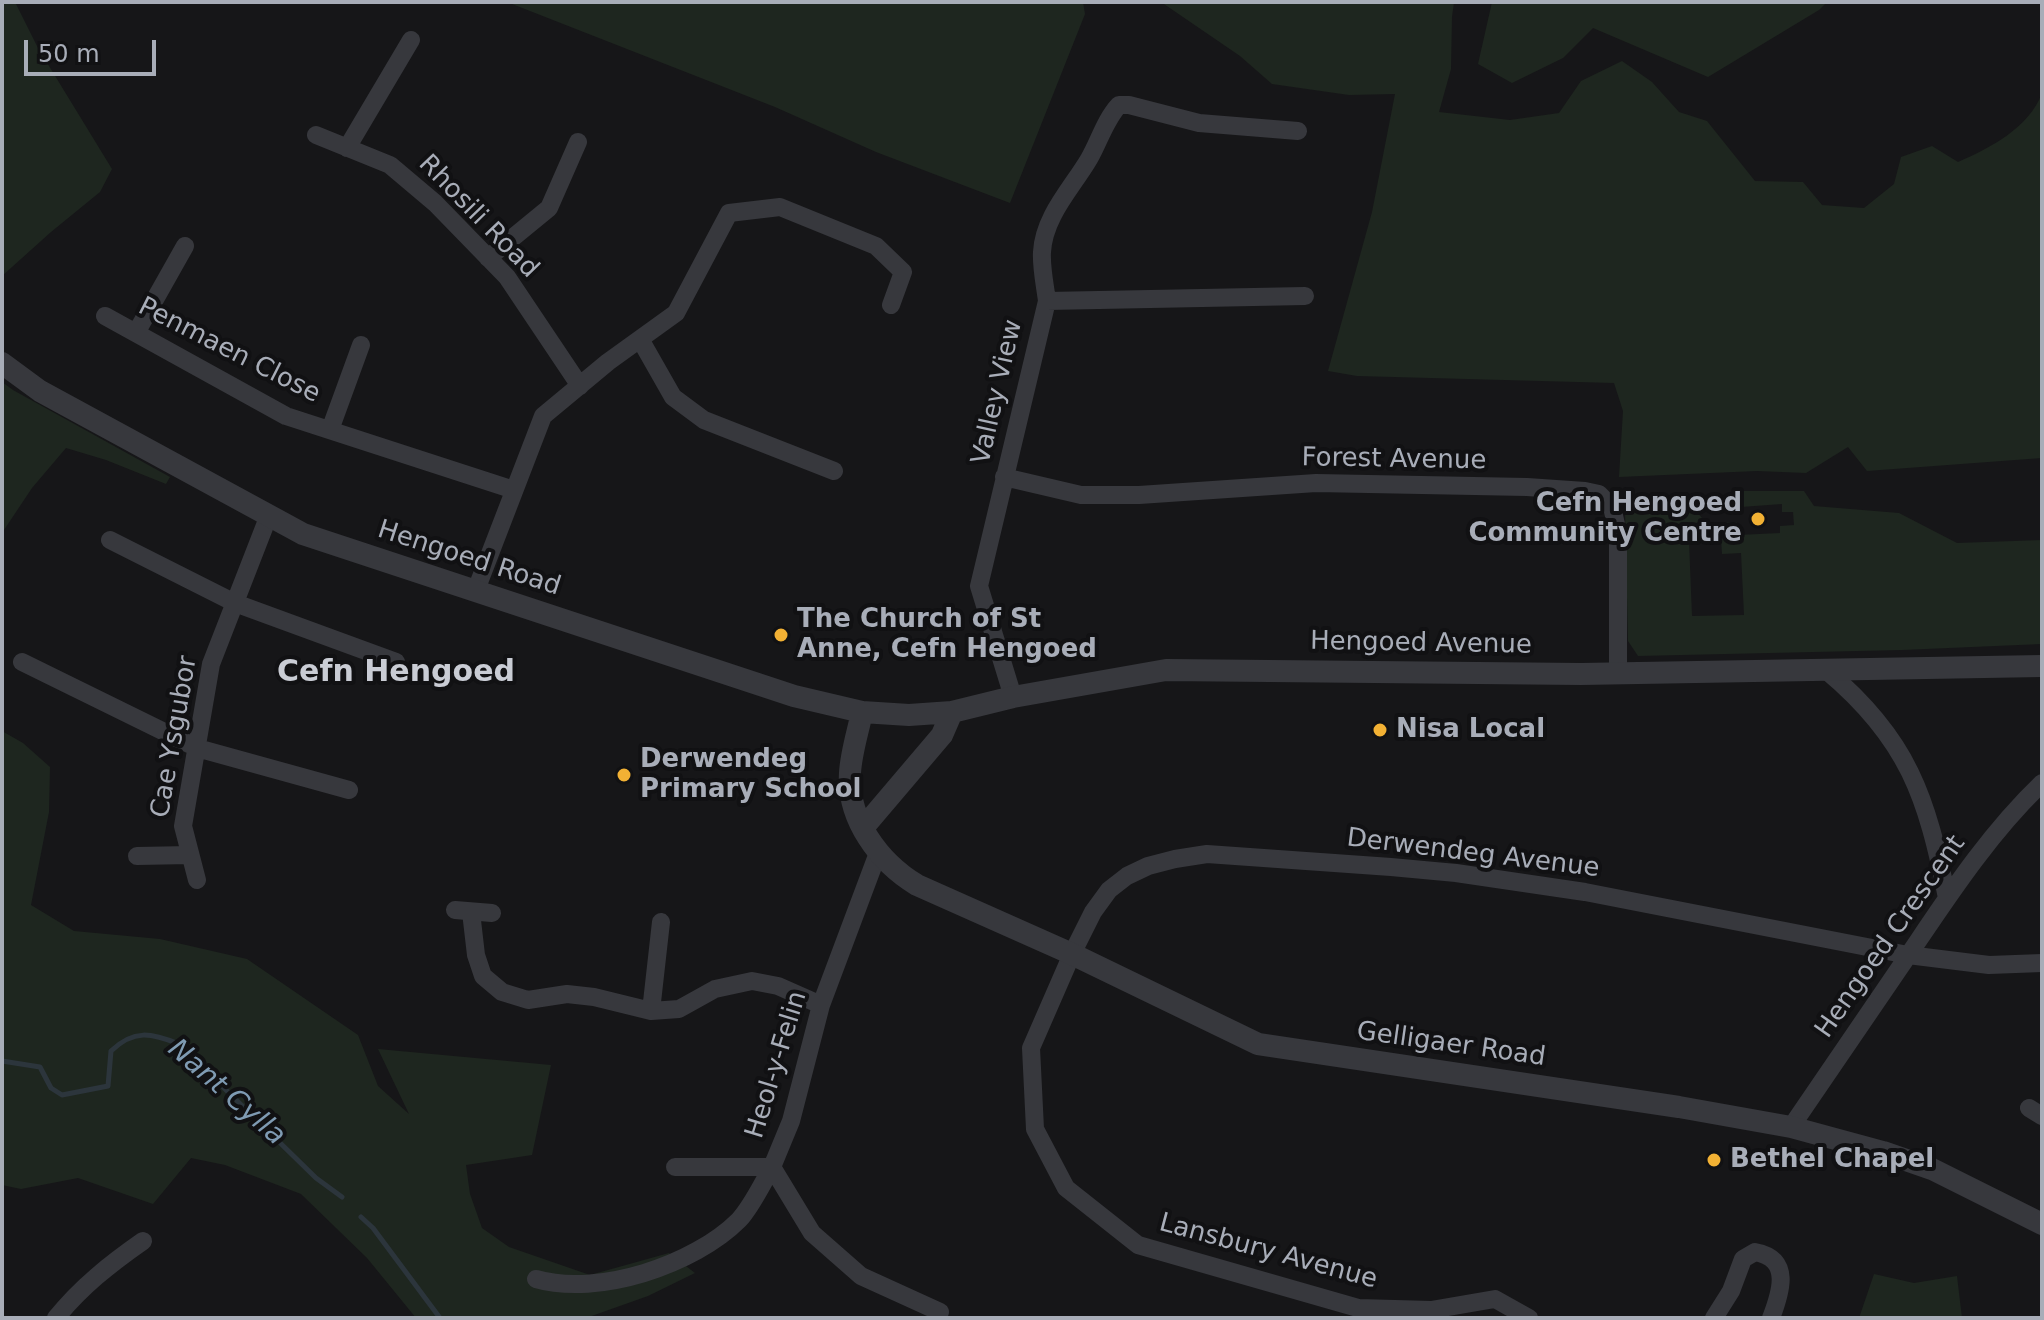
<!DOCTYPE html>
<html>
<head>
<meta charset="utf-8">
<style>
	body { margin:0 }
	#map { position:relative; width:2044px; height:1320px; overflow:hidden; background:#161618; font-family:"DejaVu Sans",sans-serif }
	canvas { display:block }
	.frame { position:absolute; inset:0; border:4px solid #a8adb8; pointer-events:none }
	.scale { position:absolute; left:24px; top:40px; width:132px; height:36px; box-sizing:border-box; border:4px solid #a8adb8; border-top:0; padding-left:10px; font-size:24px; line-height:28px; white-space:nowrap; color:#a8adb8; -webkit-text-stroke:6px #111113; paint-order:stroke }
</style>
</head>
<body>
<div id="map">
<canvas width="2044" height="1320"></canvas>
<div class="frame"></div>
<div class="scale">50 m</div>
</div>
<script>
const context = document.querySelector('canvas').getContext('2d');
context.lineJoin = 'round';
function fill(path, color) { context.fillStyle = color; context.fill(path, 'evenodd'); }
function stroke(path, color, width, dash) { context.strokeStyle = color; context.lineWidth = width; context.lineCap = dash ? 'butt' : 'round'; context.setLineDash(dash || []); context.stroke(path); }
function drawText(font, color, halo, rows, align = 'center') {
  context.font = font + ' "DejaVu Sans",sans-serif'; context.lineWidth = 8; context.setLineDash([]); context.textBaseline = 'middle'; context.strokeStyle = halo; context.fillStyle = color; for (const [text, x, y, turn = 0] of rows) {
    context.save(); context.translate(x, y); context.rotate((+turn || 0) * Math.PI / 180); context.textAlign = isNaN(turn) ? turn : align; if (halo) context.strokeText(text, 0, 0); context.fillText(text, 0, 0); context.restore();
  }
}
const green = new Path2D(`
	M2,2H15L38,48L112,169L100,192L51,232L2,276Z
	M507,2H1083L1085,14L1010,203L876,152L775,107Z
	M1161,2H1454L1452,17L1451,69L1439,112L1510,120L1559,113L1581,81L1622,61L1652,82L1679,112L1707,121L1755,181L1803,182L1822,205L1864,208L1894,184L1901,157L1932,146L1958,162C1990,148 2029,128 2042,93V458L1867,471L1848,447L1806,473L1757,471L1619,477L1623,411L1614,383L1357,376L1328,371L1372,212L1395,94L1349,95L1272,84L1240,56Z
	M1492,2H1827L1819,10L1708,77L1593,28L1563,58L1512,83L1478,64Z
	M2,382L13,390L170,477L166,484L106,460L66,448L32,488L2,533Z
	M1739,491H1804L1814,506L1899,513L1957,543L2042,540V644L1902,650L1638,656L1628,641L1625,511L1629,500L1648,496L1685,498L1702,518L1705,540L1689,541L1692,616L1744,615L1741,553L1722,554L1720,523L1737,522L1738,535L1780,533V526L1794,525L1793,512H1782V504L1741,507Z
	M2,731L23,743L50,767L49,812L31,905L74,931L160,939L247,959L358,1035L378,1086L409,1114L378,1049L551,1065L532,1155L466,1165L470,1194L482,1228L509,1247L590,1275L669,1253L695,1273L648,1296L586,1318H416L367,1258L301,1194L225,1165L191,1158L153,1204L78,1178L21,1189L2,1185Z
	M1874,1274L1914,1283L1957,1276L1962,1318H1859Z`);
const stream = new Path2D(`
	M2,1061L40,1067L51,1088L62,1095L108,1086L111,1051C134,1029 151,1033 179,1044L316,1178L342,1197
	M361,1217L373,1228L440,1318`);
const minor = new Path2D(`
	M316,135L390,165L435,203L507,277L580,386
	M347,148L411,40
	M488,258L549,208L578,142
	M1047,301C1045,285 1041,267 1042,252C1044,216 1072,188 1089,159C1099,142 1105,120 1119,105H1129L1199,123L1298,131
	M105,316L286,416L514,490
	M136,333L185,246
	M640,339L673,397L704,420L834,471
	M330,430L361,345
	M1004,477L1081,495H1139L1316,483L1527,487L1585,491L1599,494L1612,507L1618,533V674
	M110,540L235,603L396,662
	M476,590L543,416L608,362L676,313L729,213L780,207L876,246L903,272L891,305
	M22,662L197,748L349,790
	M1827,671C1908,739 1927,797 1947,898
	M1013,697L979,586L1047,301L1305,296
	M878,853L821,1005L791,1121L772,1167L812,1233L861,1276L940,1312
	M137,856L190,855
	M197,880L183,826L211,664L269,515
	M455,910L492,913
	M471,912L476,955L483,976L502,992L528,1000L567,994L594,997L651,1011L679,1009L715,989L752,981L778,986L821,1005
	M651,1011L661,922
	M2029,1108L2042,1116
	M1791,1127C1833,1065 1875,1003 1918,941C1955,886 1993,830 2042,783
	M675,1167H772
	M536,1279C598,1297 694,1265 739,1220C752,1206 762,1184 772,1167
	M56,1318C81,1287 110,1264 143,1241
	M1529,1318L1495,1299L1431,1310L1358,1308L1138,1245L1066,1188L1035,1129L1031,1048L1072,954L1093,912L1109,890L1127,876L1148,866L1175,859L1207,854L1391,867L1456,873L1585,892L1908,955L1989,965L2042,963
	M1714,1318L1731,1291L1743,1259L1755,1252C1792,1259 1781,1292 1771,1318`);
const tertiary = new Path2D(`
	M2,363L40,391L303,534L794,696L862,712L909,715L952,712
	M862,712C858,732 851,753 850,773C847,819 879,862 917,885L1072,954L1258,1044L1679,1107L1791,1127L1883,1152L1932,1169L2042,1224
	M863,828L942,735L952,712L1013,697L1166,670L1581,674L2042,666`);
const markers = [
	[1758,519,8,"#f2b134"],
	[781,635,8,"#f2b134"],
	[1380,730,8,"#f2b134"],
	[624,775,8,"#f2b134"],
	[1714,1160,8,"#f2b134"]
];
const streetNames = [
	["Rhosili Road",478,217,46],
	["Penmaen Close",229,351,27],
	["Valley View",998,392,-77],
	["Forest Avenue",1394,460,1],
	["Hengoed Road",469,559,18],
	["Hengoed Avenue",1421,644,1],
	["Cae Ysgubor",175,737,-80],
	["Derwendeg Avenue",1473,854,7],
	["Hengoed Crescent",1891,937,-55],
	["Gelligaer Road",1451,1045,8],
	["Heol-y-Felin",777,1065,-73],
	["Lansbury Avenue",1268,1252,15]
];
const poiNames = [
	["Cefn Hengoed",1742,504,"right"],
	["Community Centre",1742,534,"right"],
	["The Church of St",797,620],
	["Anne, Cefn Hengoed",797,650],
	["Nisa Local",1396,730],
	["Derwendeg",640,760],
	["Primary School",640,790],
	["Bethel Chapel",1730,1160]
];
const waterNames = [
	["Nant Cylla",226,1093,41]
];
const quarterNames = [
	["Cefn Hengoed",396,673]
];
fill(green, '#1e261f');
stroke(stream, '#2c353c', 5);
stroke(minor, '#37383d', 18);
stroke(tertiary, '#37383d', 22);
for (const [x, y, r, color] of markers) { const dot = new Path2D(); dot.arc(x, y, r, 0, 2 * Math.PI); context.fillStyle = color; context.fill(dot); stroke(dot, '#111113', 3); }
drawText('26px', '#a8adb8', '#111113', streetNames);
drawText('bold 26px', '#a8adb8', '#111113', poiNames, 'left');
drawText('italic 28px', '#7f9bb3', '#111113', waterNames);
drawText('bold 30px', '#c9ccd4', '#111113', quarterNames);
</script>
</body>
</html>
